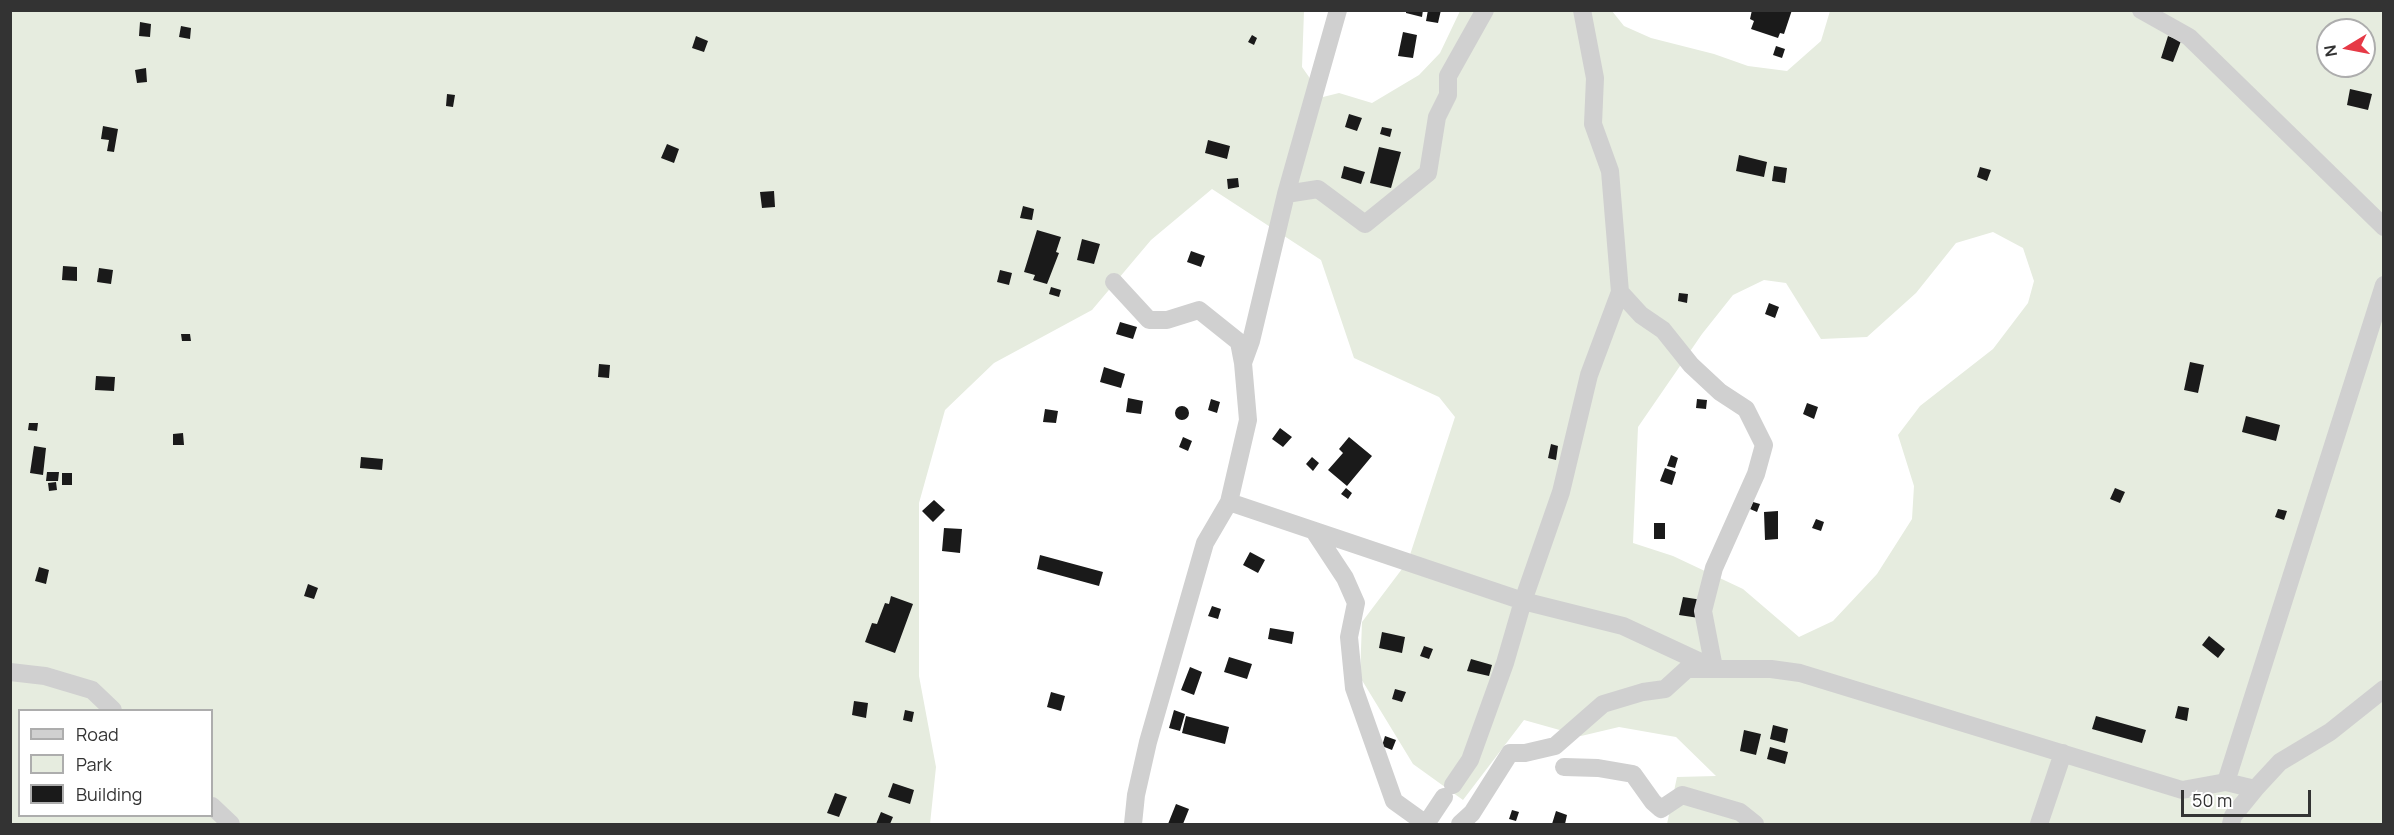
<!DOCTYPE html>
<html>
<head>
<meta charset="utf-8">
<style>
	body { margin:0 }
	#map { position:relative; width:2394px; height:835px; overflow:hidden; background:#fff; font-family:Manrope,sans-serif }
	canvas { display:block }
	.frame { position:absolute; inset:0; border:12px solid #333; pointer-events:none }
	.legend { position:absolute; left:18px; top:709px; width:195px; height:108px; box-sizing:border-box; background:#fff; border:2px solid #adadad; margin:0; padding:8px 10px; list-style:none; font-size:18px; color:#333 }
	.legend li { display:flex; align-items:center; gap:12px; height:30px }
	.legend b { width:30px; border:2px solid #adadad }
	.north { position:absolute; left:2316px; top:18px; width:60px; height:60px; box-sizing:border-box; background:#fff; border:2px solid #adadad; border-radius:50%; rotate:260deg; font-size:16px; font-weight:700; line-height:24px; text-align:center; color:#333 }
	.north::after { content:''; display:block; margin:auto; width:21px; height:27px; background:#e63946; clip-path:polygon(50% 0,100% 100%,50% 72%,0 100%) }
	.scale { position:absolute; left:2181px; top:790px; width:130px; height:27px; box-sizing:border-box; border:3px solid #333; border-top:0; padding-left:8px; font-size:18px; line-height:21px; white-space:nowrap; color:#333; -webkit-text-stroke:4px #fff; paint-order:stroke }
</style>
</head>
<body>
<div id="map">
<canvas width="2394" height="835"></canvas>
<div class="frame"></div>
<ul class="legend">
<li><b style="height:8px;background:#d0d0d0"></b>Road</li>
<li><b style="height:16px;background:#e6ecdf"></b>Park</li>
<li><b style="height:16px;background:#1a1a1a"></b>Building</li>
</ul>
<div class="north">N</div>
<div class="scale">50 m</div>
</div>
<script>
const context = document.querySelector('canvas').getContext('2d');
context.lineJoin = 'round';
function fill(path, color) { context.fillStyle = color; context.fill(path, 'evenodd'); }
function stroke(path, color, width, dash) { context.strokeStyle = color; context.lineWidth = width; context.lineCap = dash ? 'butt' : 'round'; context.setLineDash(dash || []); context.stroke(path); }
const green = new Path2D(`
	M10,11H1304L1302,67L1323,97L1339,93L1372,103L1419,75L1440,53L1460,11H1612L1624,26L1651,38L1714,54L1748,66L1787,71L1821,41L1830,11H2383V824H1667L1677,777L1716,776L1676,737L1619,727L1581,736L1524,720L1463,800L1413,764L1360,677L1362,622L1408,561L1455,417L1439,397L1354,358L1321,260L1212,189L1151,240L1092,310L994,363L945,410L919,503V676L936,767L930,824H11ZM2328,30H2364V66H2328ZM1993,232L2023,248L2034,281L2028,303L1993,349L1920,406L1898,435L1914,486L1912,519L1877,574L1833,621L1799,637L1743,589L1673,556L1633,543L1638,427L1702,334L1733,295L1764,280L1786,283L1821,339L1867,337L1916,293L1956,243ZM20,710H212V816H20Z`);
const building = new Path2D(`
	M1406,10H1423L1422,17L1406,13Z
	M1428,10H1441L1438,23L1426,21Z
	M1752,10H1792L1784,34L1780,33L1778,38L1751,29L1754,21L1750,19Z
	M140,22L151,24L150,37L139,36Z
	M181,26L191,28L190,39L179,37Z
	M1403,32L1417,35L1413,58L1398,56Z
	M1252,35L1257,38L1254,45L1248,42Z
	M696,36L708,41L704,52L692,48Z
	M2168,36L2181,41L2173,62L2161,58Z
	M1776,46L1785,49L1782,58L1773,55Z
	M146,68L147,82L137,83L135,70Z
	M2350,89L2372,94L2368,110L2347,105Z
	M447,94L455,95L453,107L446,106Z
	M1349,114L1362,118L1357,131L1345,127Z
	M103,126L118,129L114,152L107,151L109,140L101,139Z
	M1382,127L1392,129L1390,137L1380,134Z
	M1208,140L1230,146L1227,159L1205,153Z
	M667,144L679,149L674,163L661,158Z
	M1379,147L1401,152L1391,188L1370,183Z
	M1739,155L1767,162L1764,177L1736,171Z
	M1344,166L1365,172L1361,184L1341,178Z
	M1774,166L1787,168L1785,183L1772,181Z
	M1980,167L1991,170L1987,181L1977,177Z
	M1238,178L1239,187L1228,189L1227,179Z
	M774,191L775,207L762,208L760,192Z
	M1023,206L1034,209L1032,220L1020,218Z
	M1037,230L1061,237L1056,252L1059,253L1047,284L1033,280L1035,275L1024,272Z
	M1082,239L1100,244L1094,264L1077,260Z
	M1191,251L1205,256L1201,267L1187,262Z
	M63,266L77,267V281L62,280Z
	M99,268L113,270L111,284L97,282Z
	M1000,270L1012,273L1009,285L997,282Z
	M1051,287L1061,290L1059,297L1049,294Z
	M1679,293L1688,294L1687,303L1678,301Z
	M1769,303L1779,307L1775,318L1765,314Z
	M1120,322L1137,327L1133,339L1116,334Z
	M181,334H190L191,341H182Z
	M2190,362L2204,365L2198,393L2184,390Z
	M599,364L610,365L609,378L598,377Z
	M1104,367L1125,374L1121,388L1100,382Z
	M96,376L115,377L114,391L95,390Z
	M1128,398L1143,401L1141,414L1126,412Z
	M1211,399L1220,402L1217,413L1208,410Z
	M1697,399L1707,400L1706,409L1696,408Z
	M1807,403L1818,407L1814,419L1803,414Z
	M1175 413a7 7 0 1 1 14 0a7 7 0 1 1-14 0Z
	M1045,409L1058,411L1056,423L1043,422Z
	M2246,416L2280,425L2276,441L2242,432Z
	M29,423H38L37,431L28,430Z
	M1280,428L1292,437L1283,447L1272,439Z
	M183,433L184,445H173V434Z
	M1183,437L1192,441L1188,451L1179,447Z
	M1349,437L1372,456L1347,486L1328,470L1343,453L1339,449Z
	M1551,444L1558,446L1556,460L1548,458Z
	M34,446L46,448L43,475L30,473Z
	M1671,455L1678,458L1675,468L1667,466Z
	M361,457L383,459L382,470L360,468Z
	M1312,457L1319,463L1313,471L1306,464Z
	M1665,468L1676,472L1672,485L1660,481Z
	M47,472H59L58,481H46Z
	M62,473H72V485H62Z
	M56,482L57,490L49,491L48,483Z
	M1346,488L1352,493L1348,499L1341,494Z
	M2115,488L2125,492L2120,503L2110,499Z
	M934,500L945,510L933,522L922,511Z
	M1753,502L1760,504L1757,512L1750,509Z
	M2278,509L2287,511L2284,520L2275,517Z
	M1778,511V539L1765,540L1764,512Z
	M1816,519L1824,522L1821,531L1812,528Z
	M1654,523H1665V539H1654Z
	M944,528L962,529L960,553L942,551Z
	M1250,552L1265,560L1258,573L1243,565Z
	M1040,555L1103,572L1099,586L1037,569Z
	M39,567L49,570L46,584L35,581Z
	M308,584L318,588L314,599L304,596Z
	M891,596L913,604L895,653L865,642L872,623L877,624L885,603L889,604Z
	M1683,597L1702,600L1699,618L1679,615Z
	M1212,606L1221,609L1218,619L1208,616Z
	M1270,628L1294,632L1292,644L1268,639Z
	M1382,632L1405,637L1402,653L1379,648Z
	M2209,636L2225,649L2218,658L2202,645Z
	M1424,646L1433,649L1429,659L1420,656Z
	M1229,657L1252,664L1247,679L1224,672Z
	M1471,659L1492,665L1489,676L1467,671Z
	M1190,667L1202,672L1194,695L1181,690Z
	M1395,689L1406,692L1402,702L1392,699Z
	M1051,692L1065,696L1061,711L1047,707Z
	M854,701L868,703L866,718L852,715Z
	M2178,706L2189,708L2187,721L2175,718Z
	M905,710L914,712L912,722L903,720Z
	M1174,710L1185,714L1180,731L1169,728Z
	M1186,716L1229,727L1225,744L1182,733Z
	M2096,716L2146,730L2142,743L2092,729Z
	M1773,725L1788,729L1785,743L1770,739Z
	M1744,730L1761,734L1756,755L1740,751Z
	M1385,736L1396,740L1392,750L1382,746Z
	M1770,747L1788,752L1785,764L1767,759Z
	M893,783L914,790L910,804L888,797Z
	M835,793L847,797L839,817L827,813Z
	M1176,804L1189,809L1183,824H1168Z
	M1512,810L1519,812L1516,821L1509,819Z
	M1556,811L1567,815L1565,824H1552Z
	M881,812L893,817L890,824H876Z`);
const minor = new Path2D(`
	M1582,10L1595,78L1593,124L1610,171L1620,292L1641,315L1663,330L1691,365L1720,392L1746,409L1764,445L1756,474L1714,568L1703,611L1714,668
	M2141,10L2189,37L2384,227
	M1286,194L1318,189L1365,224L1428,173L1437,117L1448,95V76L1485,10
	M1114,282L1149,320H1167L1199,310L1239,342L1243,363
	M1229,502L1523,601L1623,626L1709,666
	M1314,531L1345,578L1356,603L1349,637L1354,688L1394,801L1426,824L1444,797
	M10,672L45,676L92,690L113,710
	M1564,767L1598,768L1633,774L1653,802L1661,809L1682,795L1740,812L1755,824
	M2226,782L2384,285
	M1453,785L1470,760L1505,663L1523,601L1561,492L1589,375L1620,292
	M212,806L231,824
	M1133,824L1136,795L1148,742L1205,543L1229,502L1248,420L1243,363L1251,341L1286,194L1338,10
	M1460,824L1472,813L1510,753H1525L1555,746L1603,704L1643,692L1665,689L1687,669H1771L1800,673L2182,790L2226,782L2255,789L2280,762L2330,732L2384,689
	M2039,824L2063,753
	M2231,824L2233,816L2255,789`);
fill(green, '#e6ecdf');
fill(building, '#1a1a1a');
stroke(minor, '#d0d0d0', 18);
</script>
</body>
</html>
